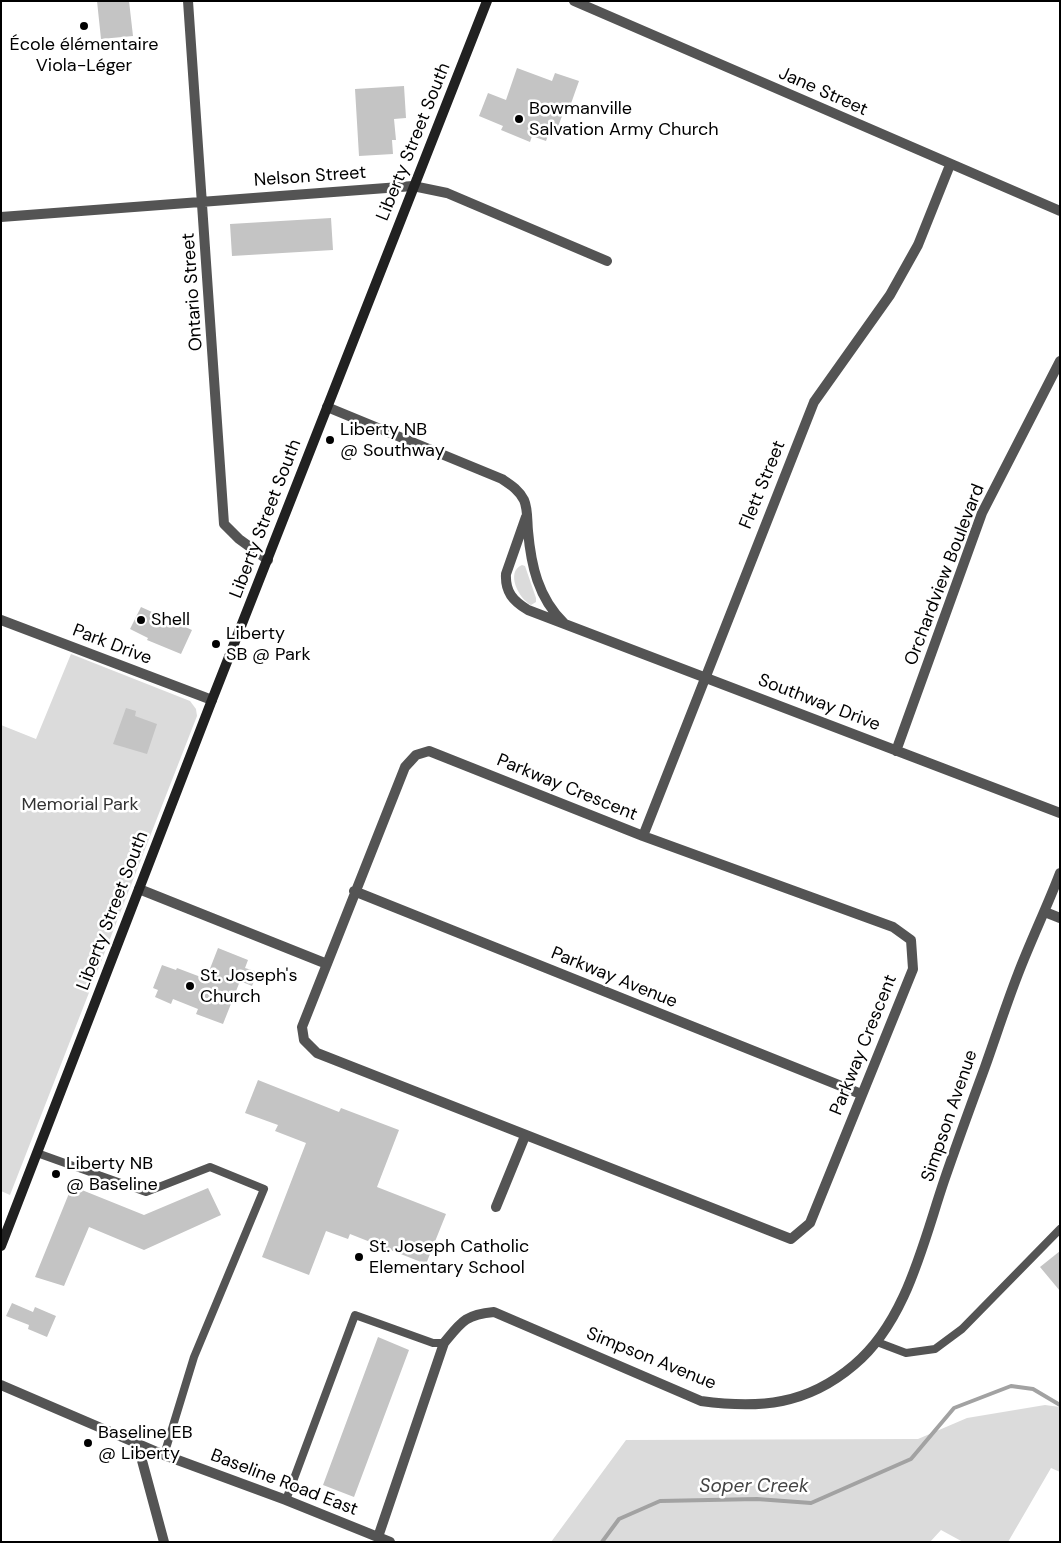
<!DOCTYPE html>
<html>
<head>
<meta charset="utf-8">
<style>
	body { margin:0 }
	#map { position:relative; width:1061px; height:1543px; overflow:hidden; background:#fff; font-family:"DM Sans",sans-serif }
	canvas { display:block }
	.frame { position:absolute; inset:0; border:2px solid #000; pointer-events:none }
</style>
</head>
<body>
<div id="map">
<canvas width="1061" height="1543"></canvas>
<div class="frame"></div>
</div>
<script>
const context = document.querySelector('canvas').getContext('2d');
context.lineJoin = 'round';
function fill(path, color) { context.fillStyle = color; context.fill(path, 'evenodd'); }
function stroke(path, color, width, dash) { context.strokeStyle = color; context.lineWidth = width; context.lineCap = dash ? 'butt' : 'round'; context.setLineDash(dash || []); context.stroke(path); }
function drawText(font, color, halo, rows, align = 'center') {
  context.font = font + ' "DM Sans",sans-serif'; context.lineWidth = 5; context.setLineDash([]); context.textBaseline = 'middle'; context.strokeStyle = halo; context.fillStyle = color; for (const [text, x, y, turn = 0] of rows) {
    context.save(); context.translate(x, y); context.rotate((+turn || 0) * Math.PI / 180); context.textAlign = isNaN(turn) ? turn : align; if (halo) context.strokeText(text, 0, 0); context.fillText(text, 0, 0); context.restore();
  }
}
const green = new Path2D(`
	M522,565L525,566L536,598V602L531,605C519,599 505,572 522,565Z
	M71,654L190,701L196,709L197,716L10,1195L1,1191V725L36,739Z
	M1045,1405L1060,1407V1472L1051,1468L1008,1542H963L941,1530L930,1542H551L626,1440L918,1439L967,1418Z`);
const stream = new Path2D(`
	M602,1542L619,1519L660,1501L757,1499L811,1503L911,1459L954,1408L1011,1386L1033,1389L1060,1405`);
const building = new Path2D(`
	M97,1H129L133,36L101,39Z
	M517,68L552,81L555,73L579,81L568,112L564,111L557,129L551,127L546,141L532,136L530,142L501,130L503,126L479,116L488,93L506,100Z
	M404,86L406,118L394,119L396,140H392L393,154L359,156L355,89Z
	M331,218L333,250L232,256L230,224Z
	M141,607L192,630L181,654L147,640L148,638L130,629Z
	M126,708L136,711L135,716L157,724L147,754L113,744Z
	M218,948L248,960L245,968L258,972L252,986L240,981L223,1024L196,1014L198,1009L173,999L171,1004L155,997L158,990L153,988L162,965L176,970L177,968L206,979Z
	M258,1080L339,1112L341,1108L399,1130L377,1187L446,1214L426,1264L350,1234L348,1239L326,1231L309,1275L262,1257L306,1143L275,1131L278,1125L245,1113Z
	M72,1186L144,1215L208,1188L221,1215L144,1250L89,1227L64,1286L35,1277Z
	M1060,1251V1291L1040,1267Z
	M12,1303L33,1312L35,1307L56,1316L47,1337L28,1329L29,1325L6,1316Z
	M378,1337L409,1350L354,1497L323,1485Z`);
const service = new Path2D(`
	M37,1153L146,1192L210,1167L264,1189L194,1357L164,1455
	M877,1342L906,1353L935,1349L962,1329L1060,1229
	M286,1500L355,1315L433,1343H444`);
const minor = new Path2D(`
	M188,1L224,524L239,539L268,560
	M574,1L1060,211
	M1,217L413,186L447,193L607,261
	M327,407L502,479C511,485 519,490 524,500C528,509 527,521 528,531C531,565 538,598 564,623
	M526,517L506,574C505,592 513,601 528,610L1060,813
	M1,620L212,700
	M429,751L643,836L893,927L911,940L913,969L810,1223L791,1239L317,1053L304,1040L302,1027L405,767L416,755Z
	M896,751L982,513L1060,361
	M643,836L814,402L890,295L918,245L950,165
	M139,889L327,964
	M354,891L861,1094
	M1045,912L1060,918
	M496,1207L525,1136
	M137,1442L164,1542
	M378,1537L444,1343C462,1321 465,1315 494,1312L701,1401C760,1409 807,1405 854,1365C906,1322 923,1243 944,1181C957,1143 971,1105 985,1067C996,1036 1006,1005 1018,974C1031,940 1047,907 1060,873`);
const tertiary = new Path2D(`
	M1,1385L164,1455L286,1500L390,1542`);
const secondary = new Path2D(`
	M1,1246L212,700L487,1`);
const markers = [
	[84,26,5,"#000"],
	[519,119,5,"#000"],
	[330,440,5,"#000"],
	[141,620,5,"#000"],
	[216,644,5,"#000"],
	[190,986,5,"#000"],
	[56,1174,5,"#000"],
	[359,1257,5,"#000"],
	[88,1443,5,"#000"]
];
const poiNames = [
	["École élémentaire",84,45,"center"],
	["Viola-Léger",84,66,"center"],
	["Bowmanville",529,109],
	["Salvation Army Church",529,130],
	["Liberty NB",340,430],
	["@ Southway",340,451],
	["Shell",151,620],
	["Liberty",226,634],
	["SB @ Park",226,655],
	["St. Joseph's",200,976],
	["Church",200,997],
	["Liberty NB",66,1164],
	["@ Baseline",66,1185],
	["St. Joseph Catholic",369,1247],
	["Elementary School",369,1268],
	["Baseline EB",98,1433],
	["@ Liberty",98,1454]
];
const streetNames = [
	["Jane Street",823,92,24],
	["Liberty Street South",414,142,-68],
	["Nelson Street",310,177,-4],
	["Ontario Street",193,292,-94],
	["Flett Street",763,485,-68],
	["Liberty Street South",266,519,-69],
	["Orchardview Boulevard",945,575,-69],
	["Park Drive",112,645,21],
	["Southway Drive",819,703,21],
	["Parkway Crescent",567,788,22],
	["Liberty Street South",113,911,-69],
	["Parkway Avenue",614,978,22],
	["Parkway Crescent",864,1045,-68],
	["Simpson Avenue",950,1116,-71],
	["Simpson Avenue",651,1359,22],
	["Baseline Road East",284,1483,21]
];
const parkNames = [
	["Memorial Park",80,805]
];
const waterNames = [
	["Soper Creek",754,1487]
];
fill(green, '#dbdbdb');
stroke(stream, '#a2a2a2', 4);
fill(building, '#c4c4c4');
stroke(service, '#545454', 8);
stroke(minor, '#545454', 10);
stroke(tertiary, '#545454', 10);
stroke(secondary, '#212121', 10);
for (const [x, y, r, color] of markers) { const dot = new Path2D(); dot.arc(x, y, r, 0, 2 * Math.PI); context.fillStyle = color; context.fill(dot); stroke(dot, '#fff', 2); }
drawText('18px', '#000', '#fff', poiNames, 'left');
drawText('18px', '#000', '#fff', streetNames);
drawText('18px', '#323232', '#fff', parkNames);
drawText('italic 19px', '#434343', '#fff', waterNames);
</script>
</body>
</html>
